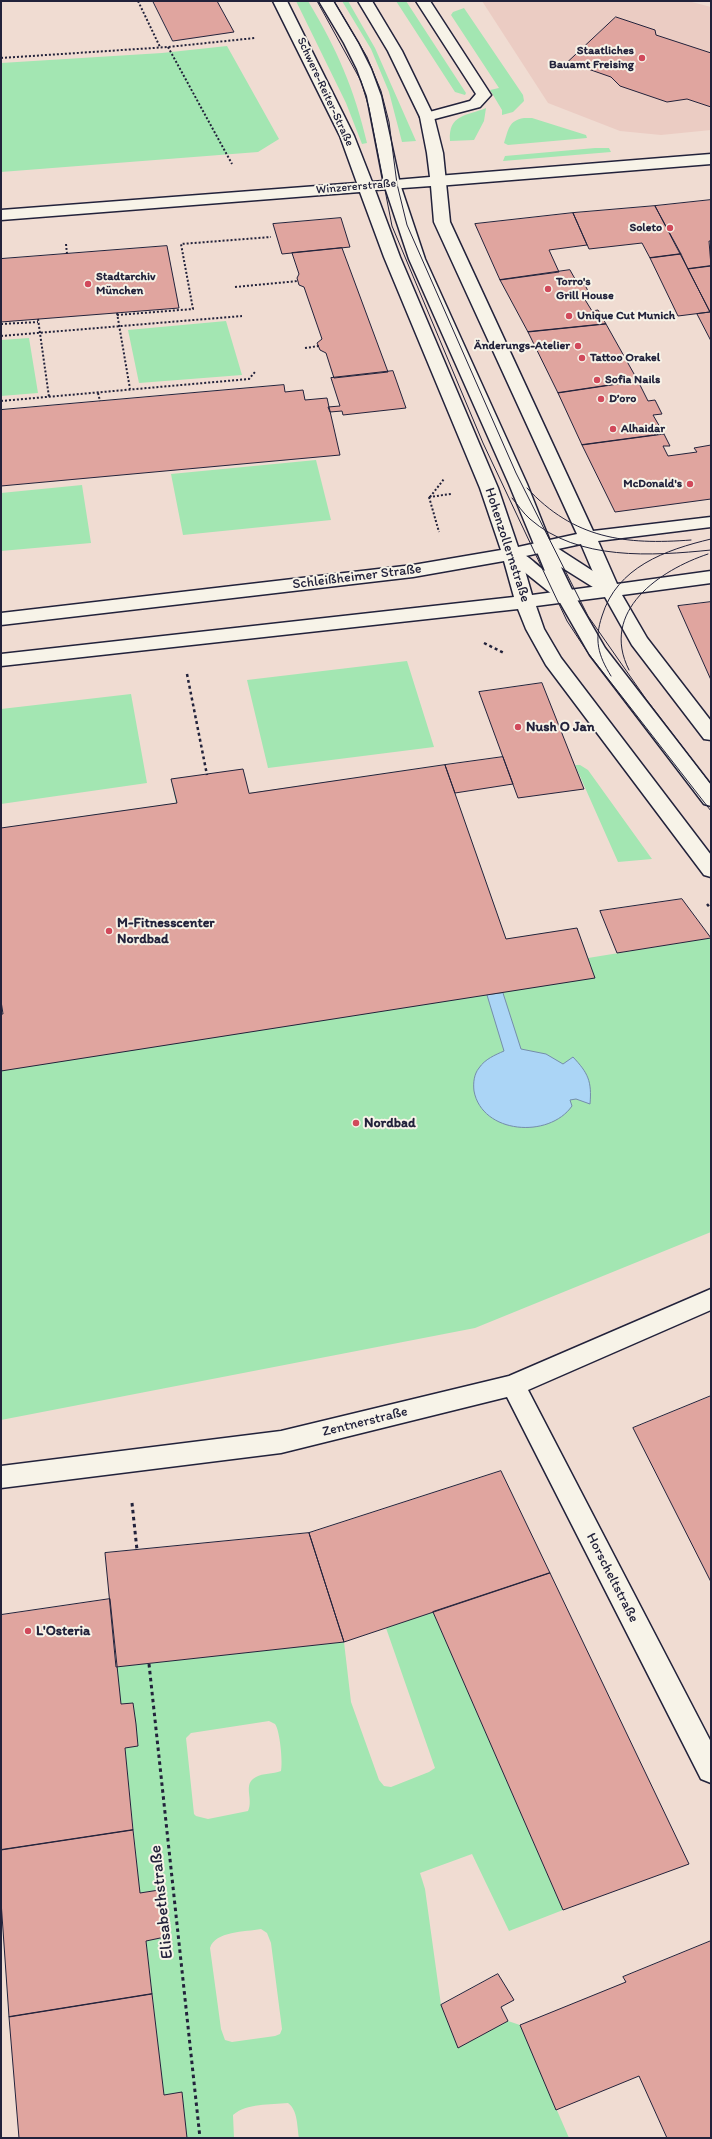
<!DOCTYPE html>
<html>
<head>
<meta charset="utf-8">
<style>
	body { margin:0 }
	#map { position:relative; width:712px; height:2139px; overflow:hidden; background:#f0dcd2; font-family:Itim,sans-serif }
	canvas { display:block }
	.frame { position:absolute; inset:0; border:2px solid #22223b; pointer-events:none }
</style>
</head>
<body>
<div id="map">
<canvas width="712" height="2139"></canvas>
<div class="frame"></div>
</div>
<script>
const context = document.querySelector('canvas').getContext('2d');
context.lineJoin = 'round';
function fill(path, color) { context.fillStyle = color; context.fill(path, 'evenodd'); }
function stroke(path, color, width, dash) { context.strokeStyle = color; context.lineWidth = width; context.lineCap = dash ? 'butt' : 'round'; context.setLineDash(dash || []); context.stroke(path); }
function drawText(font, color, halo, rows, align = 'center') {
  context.font = font + ' Itim,sans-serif'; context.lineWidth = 4; context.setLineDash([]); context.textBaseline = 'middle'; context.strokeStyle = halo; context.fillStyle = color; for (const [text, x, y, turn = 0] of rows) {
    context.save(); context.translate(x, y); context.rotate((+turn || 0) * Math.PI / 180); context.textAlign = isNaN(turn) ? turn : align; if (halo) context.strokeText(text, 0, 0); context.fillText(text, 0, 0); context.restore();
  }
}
const built = new Path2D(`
	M482,1H688L711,7V130L661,135L620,131L548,103Z`);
const green = new Path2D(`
	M296,1H308C337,49 354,88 367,143L362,144L346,103Z
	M342,1H348L375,48L416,141L402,142L389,92L371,49Z
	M396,1H406L466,93L465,95L455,92Z
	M464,8L523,95L524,101L513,112L502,115V110L490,90L499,88L451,15L453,12Z
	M227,46L279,139L258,152L1,172V63L162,53Z
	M486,108L484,121L474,140L450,141C448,114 467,116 486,108Z
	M524,118H532L586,135L587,138L508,145L504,143C509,129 508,121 524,118Z
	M595,148H609L611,152L503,161L505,156Z
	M226,321L242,375L139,383L128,330Z
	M29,338L38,393L1,396V340Z
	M316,460L331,520L183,535L171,474Z
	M82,485L91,543L1,551V493Z
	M407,661L434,747L268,768L247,680Z
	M131,694L147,783L1,804V709Z
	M445,765L506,939L577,928L588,958L711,938V1232L475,1328L1,1420V1014H3L1,1001V828L176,803L171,779L207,775L249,793Z
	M575,765H580L588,770L652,859L618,862Z
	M433,1612L563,1910L509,1931L472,1854L420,1873L425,1889L441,2005L458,2048L508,2021L520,2025L569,2138H299C297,2127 298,2110 288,2103C270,2105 247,2103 233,2115L234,2138H187L182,2092L164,2095L146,1941L165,1937L159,1890L140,1893L125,1748L138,1746L133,1703L121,1704L116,1667L344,1642L351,1702L379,1780L384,1786L391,1787L429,1772L435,1768L386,1628ZM269,1721C271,1722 273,1723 275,1724C280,1730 283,1764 281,1771C273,1774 263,1773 256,1777C242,1784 254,1799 248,1811L208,1819L196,1816L194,1814L186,1738L191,1733ZM261,1929L267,1933L271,1943L282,2029L280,2034L275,2036L232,2042L225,2040L221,2029L210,1948C215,1931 245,1932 261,1929Z`);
const water = new Path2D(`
	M503,993L521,1049L546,1054L563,1064L573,1057C588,1073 592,1081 590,1104L576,1099L570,1100L572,1106C549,1139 482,1134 474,1091C473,1083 474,1074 479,1068C485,1059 495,1055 504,1051L487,995Z`);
const building = new Path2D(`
	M153,1H217L234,32L173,41Z
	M616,17L655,30L656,35L711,53V107L687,99L667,102L620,86L611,77L568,62Z
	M711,200V241H709L711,266L688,269L655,206Z
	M655,206L681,254L650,258L642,243L589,249L573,213Z
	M573,213L587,245L549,250L559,272L500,280L475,224Z
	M341,218L350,247L282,254L273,224Z
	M167,246L179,308L1,322V259Z
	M342,248L388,372L334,378L326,353L320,350L317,343L322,339L304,287L299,285L297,278L299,274L292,253Z
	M681,254L688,269L710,312L678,316L650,258Z
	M711,266V312H710L688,269Z
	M570,270L579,286L585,285L591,297L584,298L592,311L598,310L606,324L528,332L500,280Z
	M710,312H711V341L697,314Z
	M606,324L638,381L558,393L528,332Z
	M393,371L406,408L343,415L342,411L330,412L328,407L340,406L331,378Z
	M638,381L648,401L655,400L662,414L653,415L664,434L582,445L558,393Z
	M284,385L285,392L303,390L305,400L327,398L340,455L1,486V410Z
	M664,434L670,446H663L668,456L697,452L694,448L711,445V499L615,512L582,445Z
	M711,602V680L678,606Z
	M542,683L584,789L518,798L479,692Z
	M503,757L513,784L455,793L445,765Z
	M445,765L506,939L577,928L595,978L1,1071V1014H3L1,1001V828L177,803L171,779L243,769L249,793Z
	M682,899L711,938L617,953L600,911Z
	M711,1396V1582L633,1428Z
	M501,1471L550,1573L344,1642L309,1533Z
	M309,1533L344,1642L116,1667L105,1553Z
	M550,1573L689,1864L563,1910L433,1612Z
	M110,1599L121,1704L133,1703L136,1724L138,1746L125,1748L133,1830L1,1850V1615Z
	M133,1830L140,1893L159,1890L163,1913L165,1937L146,1941L152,1994L9,2017L1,1901V1850Z
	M711,1941V2138H667L639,2076L556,2110L520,2025L626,1982L623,1977Z
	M498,1974L514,2000L501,2007L508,2021L458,2048L441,2005Z
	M152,1994L164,2095L182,2092L187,2138H19L9,2017Z`);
const pathFar2 = new Path2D(`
	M138,1L160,47
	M168,47L232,164
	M1,58L168,47L255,38
	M66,244L67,254
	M235,287L298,281
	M117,313L130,389
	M117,315L193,309L181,244L271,237
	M38,319L49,397
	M1,324L38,322
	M1,336L242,316
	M305,348L319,346
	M98,393L100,401
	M1,401L249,379L255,372
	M429,497L439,532
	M429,497L451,494
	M430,497L444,479`);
const pathFar1 = new Path2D(`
	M484,643L504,653
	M187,674L207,775
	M707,904L711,909`);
const path = new Path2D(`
	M132,1503L137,1550
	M149,1664L200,2138`);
const lane = new Path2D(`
	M319,1H333L358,43L371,69L381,96L400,184L425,259L527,484L551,544L616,586L619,590L616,594L610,596L604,594L561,567L575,596L605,648L711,785V806L704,804L590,655L558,599L502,554L505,550C520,546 534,563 545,571L509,484L409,259L384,184L367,96L357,69L344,43Z`);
const street = new Path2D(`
	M416,1H430L491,95L480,107L427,121L422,120L420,117L422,114L470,101L476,94Z
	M711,154V164L437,186L432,184L429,181L432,178L437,176Z
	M711,1289V1310L528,1390L711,1742V1783L701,1779L507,1397L281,1453L1,1488V1466L281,1431L509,1376Z`);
const secondary = new Path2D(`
	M273,1H287L354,136L372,182L430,177L427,153L420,117L388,51L358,1H372L402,51L434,117L443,153L450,222L593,531L711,517V527L598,541L617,584L711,571V583L622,595L647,638L711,721V740L704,739L632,645L605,597L536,606L544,629L561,658L711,855V877L704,875L546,665L526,629L518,609L1,666V654L514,597L504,561L413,577L1,625V613L413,565L501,550L480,488L384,257L360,192L1,220V210L357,183L340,136ZM431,186L434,222L577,534L518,547L498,488L400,257L375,190ZM581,544L599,586L532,595L521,557Z`);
const tram = new Path2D(`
	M317,1L361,81L369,108L392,226L483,443L567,621L588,653L711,811
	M334,1L367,57L381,91L389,122L397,184L407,225L516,473L588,616L646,699L711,784
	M527,488C574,539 625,545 691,540
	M512,498C518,505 523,513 530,519C578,561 652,556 711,550
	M629,670C599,611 660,570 708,554
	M611,676C598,655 594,640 602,616C617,567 665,550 711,539`);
const markers = [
	[642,58,4,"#d1495b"],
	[670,228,4,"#d1495b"],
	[88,284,4,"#d1495b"],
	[548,289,4,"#d1495b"],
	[569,316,4,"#d1495b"],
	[578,346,4,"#d1495b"],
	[582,358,4,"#d1495b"],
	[597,380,4,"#d1495b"],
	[601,399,4,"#d1495b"],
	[613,429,4,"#d1495b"],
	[690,484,4,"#d1495b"],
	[518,727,4,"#d1495b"],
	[109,931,4,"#d1495b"],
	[356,1123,4,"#d1495b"],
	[28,1631,4,"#d1495b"]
];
const farPoinames = [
	["Staatliches",634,51,"right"],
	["Bauamt Freising",634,65,"right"],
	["Soleto",662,228,"right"],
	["Stadtarchiv",96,277],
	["München",96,291],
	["Torro's",556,282],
	["Grill House",556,296],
	["Unique Cut Munich",577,316],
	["Änderungs-Atelier",570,346,"right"],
	["Tattoo Orakel",590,358],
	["Sofia Nails",605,380],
	["D’oro",609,399],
	["Alhaidar",621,429],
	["McDonald's",682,484,"right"]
];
const farStreetnames = [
	["Schwere-Reiter-Straße",325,92,65],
	["Winzererstraße",356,187,-5]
];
const streetNames = [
	["Hohenzollernstraße",507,545,72],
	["Schleißheimer Straße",357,577,-7],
	["Zentnerstraße",365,1422,-14],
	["Horscheltstraße",612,1578,63]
];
const poiNames = [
	["Nush O Jan",526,727],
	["M-Fitnesscenter",117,923],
	["Nordbad",117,939],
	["Nordbad",364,1123],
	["L'Osteria",36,1631]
];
const nearStreetnames = [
	["Elisabethstraße",162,1902,-96]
];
fill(built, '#ebccc3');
fill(green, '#a3e6b2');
fill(water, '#abd5f6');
stroke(water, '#748dab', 1);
fill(building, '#e0a59f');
stroke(building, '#22223b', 1);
stroke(lane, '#22223b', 3);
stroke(street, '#22223b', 3);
stroke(secondary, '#22223b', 3);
stroke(pathFar2, '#22223b', 2, [2, 2]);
stroke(pathFar1, '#22223b', 2.5, [3, 3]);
stroke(path, '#22223b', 3, [3.5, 3.5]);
fill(lane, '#f7f3e8');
fill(street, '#f7f3e8');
fill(secondary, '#f7f3e8');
stroke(tram, '#22223b', 1);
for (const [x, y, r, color] of markers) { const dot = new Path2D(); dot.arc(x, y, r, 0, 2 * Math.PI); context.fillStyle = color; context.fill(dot); stroke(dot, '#f7f3e8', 1.5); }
drawText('bold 12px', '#22223b', '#f7f3e8', farPoinames, 'left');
drawText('12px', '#22223b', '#f7f3e8', farStreetnames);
drawText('14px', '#22223b', '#f7f3e8', streetNames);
drawText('bold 14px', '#22223b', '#f7f3e8', poiNames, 'left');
drawText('17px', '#22223b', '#f7f3e8', nearStreetnames);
</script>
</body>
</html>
